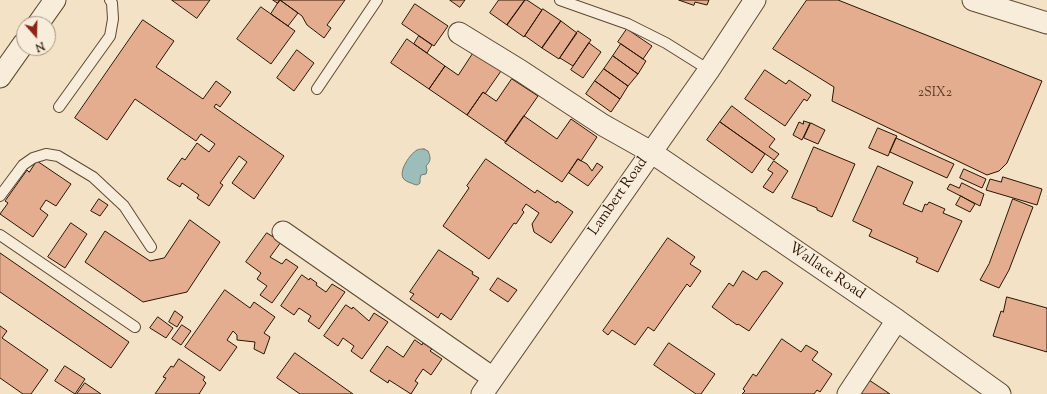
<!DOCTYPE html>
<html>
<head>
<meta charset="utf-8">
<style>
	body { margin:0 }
	#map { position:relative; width:1047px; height:394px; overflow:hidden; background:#f4e2c7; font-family:"Sorts Mill Goudy",serif }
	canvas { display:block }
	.north { position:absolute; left:16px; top:16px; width:40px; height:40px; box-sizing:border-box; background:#f8ecdb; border:1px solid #a69684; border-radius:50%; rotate:160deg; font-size:11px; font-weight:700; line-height:16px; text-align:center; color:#2a1601 }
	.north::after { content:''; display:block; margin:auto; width:14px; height:18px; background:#8f2418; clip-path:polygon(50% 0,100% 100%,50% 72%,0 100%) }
</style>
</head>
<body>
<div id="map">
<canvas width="1047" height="394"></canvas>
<div class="north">N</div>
</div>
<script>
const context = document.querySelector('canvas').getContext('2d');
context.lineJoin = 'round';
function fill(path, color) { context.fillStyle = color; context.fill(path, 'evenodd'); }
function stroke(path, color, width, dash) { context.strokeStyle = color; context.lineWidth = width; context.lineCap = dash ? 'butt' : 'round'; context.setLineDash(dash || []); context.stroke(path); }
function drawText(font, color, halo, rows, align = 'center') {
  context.font = font + ' "Sorts Mill Goudy",serif'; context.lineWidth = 3; context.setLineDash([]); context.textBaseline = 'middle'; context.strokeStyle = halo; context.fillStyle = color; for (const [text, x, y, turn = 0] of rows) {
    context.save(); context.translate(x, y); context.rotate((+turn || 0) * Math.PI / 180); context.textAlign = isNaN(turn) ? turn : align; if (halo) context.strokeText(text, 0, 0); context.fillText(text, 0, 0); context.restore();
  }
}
const water = new Path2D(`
	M424,149L428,151C431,158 431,161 426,166L427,170L426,174L421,175L420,179V183C417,186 416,185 411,183C408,182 405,181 403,178C399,170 410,154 417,150C419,149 421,149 424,149Z`);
const building = new Path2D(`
	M172,0H210L197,18Z
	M273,0H345L327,25L331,28L324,38L307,25L302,16L298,13L280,0L278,3Z
	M280,0L298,13L288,26L271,14Z
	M450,0H465L460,7Z
	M499,0H525L507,25L490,13Z
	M525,0H527L542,10L524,37L507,25Z
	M679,0H709L707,5L695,2L694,5Z
	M807,0H838L1042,81L1007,163L999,171L987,175L832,101L834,87L773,49Z
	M415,4L448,26L434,46L402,24Z
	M261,7L295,31L271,64L237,39Z
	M543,9L561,21L542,48L525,36Z
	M143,20L174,41L156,67L203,99L216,81L231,92L220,107L216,104L214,107L284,156L254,199L232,183L247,162L239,156L220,183L223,185L209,206L197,198L199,195L182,183L180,187L167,179L182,158L185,160L197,143L209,152L215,144L201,134L196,141L135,99L107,140L75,118Z
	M561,21L577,33L559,59L542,48Z
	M627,29L652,46L643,59L618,42Z
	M578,31L591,40L573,66L560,58Z
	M419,36L432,45L427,53L414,44Z
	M407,39L445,66L429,89L391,63Z
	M589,43L601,52L583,78L571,70Z
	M621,44L646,61L638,74L613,56Z
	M297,50L314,63L294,91L277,78Z
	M474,52L501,71L485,94L483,92L467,115L429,89L445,66L458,75Z
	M613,56L638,74L628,86L604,69Z
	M604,69L628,86L620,99L595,81Z
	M765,70L786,84L789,80L811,95L807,101L804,99L785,126L745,99Z
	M512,79L538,96L506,142L467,115L483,92L496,101Z
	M595,81L620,99L611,112L586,94Z
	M732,106L775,139L769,147L779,154L774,160L720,122Z
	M524,116L557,139L571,119L597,137L581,161L578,159L562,182L505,143Z
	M804,121L810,123L802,140L793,135L799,122L803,124Z
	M720,122L765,154L752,173L707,140Z
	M811,123L825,130L818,144L804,138Z
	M878,128L897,136L888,156L869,148Z
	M896,138L954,164L947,178L890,152Z
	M814,147L855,164L832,217L817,210V208L792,198Z
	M486,159L535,193L537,190L556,203L557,201L573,212L551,243L534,232L532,224L539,213L526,204L522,210L524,212L516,224L514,223L489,259L443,226L469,188L467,186Z
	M578,159L587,164L592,171L597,163L603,167L588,186L569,173Z
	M37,161L71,184L56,206L46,200L40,209L48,215L33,237L0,214L8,203L5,201L27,170L29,172Z
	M774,161L788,171L773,193L763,187L773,173L768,170Z
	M878,166L913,182L903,204L922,212L925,204L927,205L929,202L945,209L943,213L962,221L938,272L916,262L918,258L869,236L872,230L853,221Z
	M964,169L986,179L982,188L960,178Z
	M1003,177L1042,189L1037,205L986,190L990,179L1001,182Z
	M962,183L984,194L980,206L947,189L950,184L959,188Z
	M961,196L975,204L970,212L956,205Z
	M99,199L108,205L100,216L91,211Z
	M1013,199L1033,207L1009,270L999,288L980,280L989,264Z
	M190,220L220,242L187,292L143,302L85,262L105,231L150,261L164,258Z
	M71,223L87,234L65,268L48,257Z
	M267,233L281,242L270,257L282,264L286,259L298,267L272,303L260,295L267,286L257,279L261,273L246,262Z
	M668,238L695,257L690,264L701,271L690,287L687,284L654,331L648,327L635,345L612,330L608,335L603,331Z
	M439,250L473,272L472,274L479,278L451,320L441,313L438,318L410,299L414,294L410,292Z
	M0,253L129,342L111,368L0,292Z
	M743,271L757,280L762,272L766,271L783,283L749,331L738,324L737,325L712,307L729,283L733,286Z
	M302,275L309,280L310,278L317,283L316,285L326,292L332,284L345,292L319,329L308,321L311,316L299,308L294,315L281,306Z
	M498,278L517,290L508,302L490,290Z
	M225,290L250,308L254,302L275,317L264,333L270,337L264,354L254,349L255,342L237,340V335L233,331L227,340L237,347L220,371L185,347Z
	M1007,297L1047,308V352L993,336L1001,311L1003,312Z
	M346,305L352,309L353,307L369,321L374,313L388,322L362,359L351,351L354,346L343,338L338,346L324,336Z
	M175,311L183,317L177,327L169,322Z
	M158,317L173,328L166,338L150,328Z
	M182,325L191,331L181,345L172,339Z
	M0,326L7,331L2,338L48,370L31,394H23L0,378Z
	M782,339L801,352L806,345L818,352L812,360L832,374L820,392L817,390L814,394H742L745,391L743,389L753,374L756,376Z
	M415,340L422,345L423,343L432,349L430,351L442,359L431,375L423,369L415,381L418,383L411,394L389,380L388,383L370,371L387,346L403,357Z
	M669,343L715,374L701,394H696L654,365Z
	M295,353L353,394H300L277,378Z
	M179,359L205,377L203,380L206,383L199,394H155L166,378L163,377L171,366L173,367Z
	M65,366L85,379L75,394L55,381Z
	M869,380L890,394H859Z
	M85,383L101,394H77Z`);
const service = new Path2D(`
	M560,0L628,24L666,43L709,70
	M317,89L377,0
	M59,107L110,36L113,19L112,3L110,0
	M0,196L23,165L33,158L46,154L58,156L93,177L124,206L151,247
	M0,235L135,327`);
const minor = new Path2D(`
	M973,0L1047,23
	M38,24L55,0
	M459,33L521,71L603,125L651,152L897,320L1000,394
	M0,77L24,43
	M283,232L493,378
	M482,394L709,70L755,0
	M848,394L897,320`);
const numberNames = [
	["2SIX2",935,94]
];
const streetNames = [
	["Lambert Road",619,197,-55],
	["Wallace Road",826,272,34]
];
fill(water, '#9dbdbb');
stroke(water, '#6f7a71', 1);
fill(building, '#e4ad90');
stroke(building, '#2a1601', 1);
stroke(service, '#5c4932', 12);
stroke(minor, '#5c4932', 23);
stroke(service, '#f8ecdb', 10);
stroke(minor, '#f8ecdb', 21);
drawText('13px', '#583c25', null, numberNames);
drawText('15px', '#2a1601', '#f8ecdb', streetNames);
</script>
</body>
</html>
